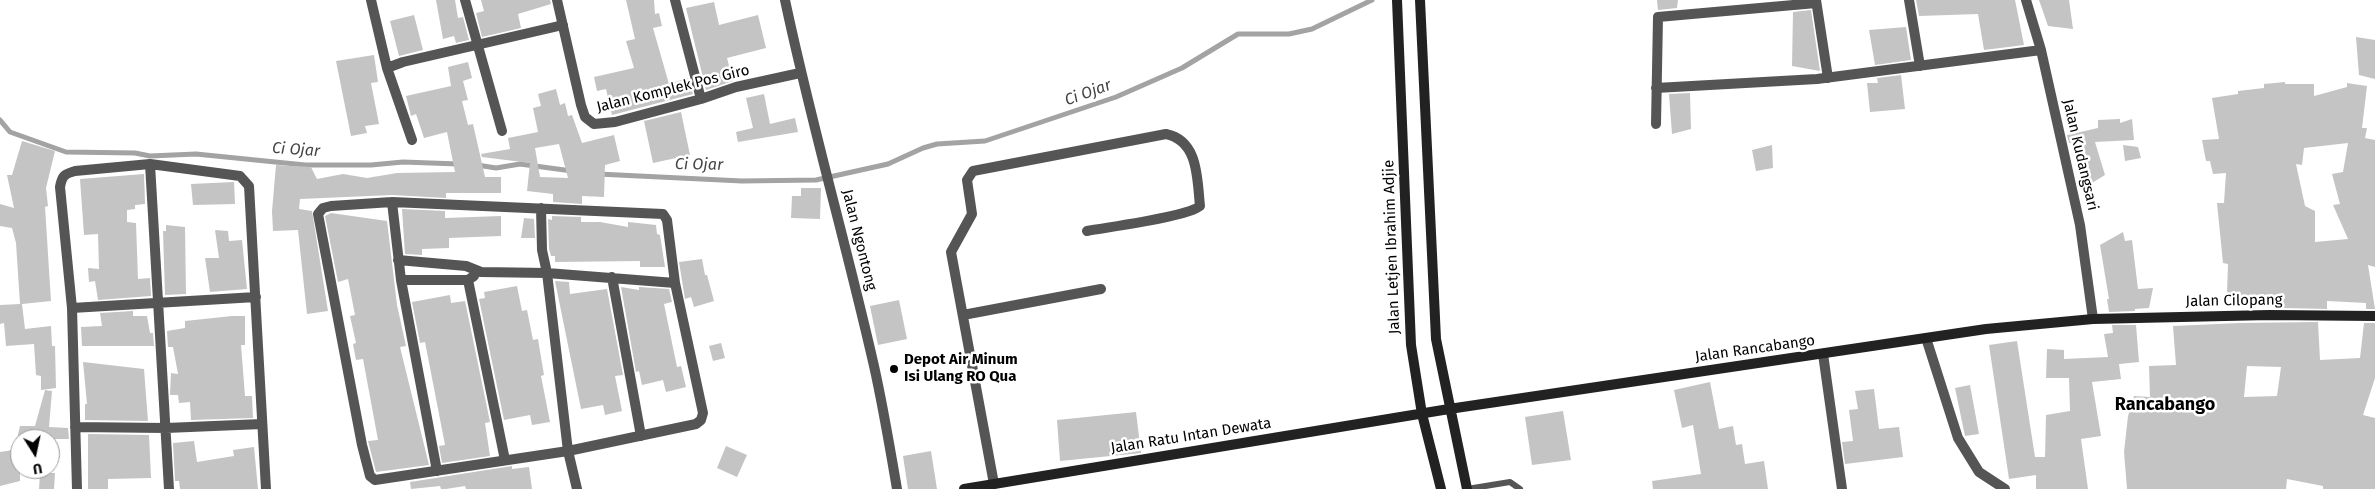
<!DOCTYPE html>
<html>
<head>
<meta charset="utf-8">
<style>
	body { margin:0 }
	#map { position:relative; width:2375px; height:489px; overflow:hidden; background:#fff; font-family:"Fira Sans",sans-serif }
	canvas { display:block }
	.north { position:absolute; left:10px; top:429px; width:50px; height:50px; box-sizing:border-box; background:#fff; border:1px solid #999; border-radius:50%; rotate:170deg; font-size:14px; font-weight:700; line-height:20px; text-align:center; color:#000 }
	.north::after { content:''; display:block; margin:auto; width:18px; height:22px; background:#000; clip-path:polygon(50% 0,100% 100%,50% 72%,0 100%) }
</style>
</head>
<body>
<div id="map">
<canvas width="2375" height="489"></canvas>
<div class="north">U</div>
</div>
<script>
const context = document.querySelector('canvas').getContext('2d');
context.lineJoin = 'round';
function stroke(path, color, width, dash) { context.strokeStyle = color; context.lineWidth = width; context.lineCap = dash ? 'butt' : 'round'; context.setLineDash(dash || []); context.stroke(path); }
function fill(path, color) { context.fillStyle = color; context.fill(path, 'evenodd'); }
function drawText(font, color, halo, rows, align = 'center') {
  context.font = font + ' "Fira Sans",sans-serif'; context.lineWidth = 5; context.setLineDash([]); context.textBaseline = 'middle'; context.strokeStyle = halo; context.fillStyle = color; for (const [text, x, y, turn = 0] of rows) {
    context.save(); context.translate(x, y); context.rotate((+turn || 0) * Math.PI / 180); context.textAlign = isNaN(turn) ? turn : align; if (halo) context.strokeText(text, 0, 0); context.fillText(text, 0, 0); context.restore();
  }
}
const stream = new Path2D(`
	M0,120L10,132L66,152L135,153L150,156L196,154L305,165H371L403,162L458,164
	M477,165L496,168L520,164L572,171
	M598,174L742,181L816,180L888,164L923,148L937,144L985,141L1116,97L1182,68L1238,34H1289L1312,29L1372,0`);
const building = new Path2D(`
	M436,0H455L458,18L463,17L469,40L456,43L454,36L443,39Z
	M481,0H550L551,4L518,14L521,28L482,37L476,13L484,11Z
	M626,0H654L655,14L659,13L662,26L653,28L669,84L688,78L693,94L612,115L606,89L597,91L594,77L634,68L626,41L635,39Z
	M1657,0H1678L1677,8L1658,10Z
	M1916,0H2015L2024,45L1984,50L1978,14L1919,16Z
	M2039,0H2069L2073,29L2048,26Z
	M714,2L719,25L758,15L766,48L727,58L733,81L706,90L686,8Z
	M1811,10L1820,71L1792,66L1793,12Z
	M414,15L423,50L399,56L390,21Z
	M1906,27L1911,60L1875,65L1869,30Z
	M2356,37L2375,40V79L2359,75Z
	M374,55L378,82L371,83L379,124L365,126L367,133L351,136L336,61Z
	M468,62L472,78L463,81L468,100L462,101L468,125L473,124L485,177H501V193H446V198L392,195L300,199L299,209L312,211L328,311L307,314L298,230L273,231L272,211L276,165L311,167L317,179L343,174L367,178L397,173L455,172L447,132L424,138L416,114L411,116L406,96L451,86L448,67Z
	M1901,75L1905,109L1870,112L1867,83H1878L1877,78Z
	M2285,82V84H2314V96L2347,87V83L2367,86L2362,128H2367L2365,138L2375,140V267L2368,265L2375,309H2366V303L2327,301V309L2284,308L2227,294L2228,264L2223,263L2217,203H2224L2226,173L2213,174L2210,161H2206L2202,140L2219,139L2212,98L2238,94V91L2264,88V84ZM2348,143L2343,172L2332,174L2340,204L2333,205L2348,239L2315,242V211L2305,206L2296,164L2302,165L2304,148Z
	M556,89L560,105L565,103L568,116L572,115L582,143L614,135L620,161L605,165L604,197L582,196V204L553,202V194L527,191L530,163L482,157L481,154L510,149L508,138L538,132L533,108L541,106L538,94ZM559,144L568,178L540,177L535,148Z
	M1690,93L1691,129L1672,134L1669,94Z
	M764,94L770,124L795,118L798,132L738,142L736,132L753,128L746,98Z
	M681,112L690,155L653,163L644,121Z
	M2120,119V123L2132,119L2134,140L2095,142L2105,175L2087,186L2077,143H2069L2067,135L2098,128V120Z
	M22,141L55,151L46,188L48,206L45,207L51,301L22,304L25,329L51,326L52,346H55L56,388L41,390V376L36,375L34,344L6,346L4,323L0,324V305L20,304L16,243L12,228L0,226V204L14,208L7,175H12Z
	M1772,145L1773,168L1756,171L1752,150Z
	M2123,145L2138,147L2141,158L2125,161Z
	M144,174L145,204L135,205V209L127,210V222L136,223L138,279L150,278L151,296L98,300L95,281L89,282L88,268L99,269L98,234L84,235L80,179Z
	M234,182L235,204L193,205L191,184Z
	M801,188H821L820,219L791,218L792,196H801Z
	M402,209L445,211V218L501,216V236L449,238V248L422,249V255L405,254Z
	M331,213L387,221L397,305L406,346L400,347L429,465L376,472L368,441L378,440L363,359L356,360L353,344L356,343L350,316L355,315L348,279L338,282L325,216Z
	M552,216L581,217V222H600L628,227V222L656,225L657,234L660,235L665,267H640V261L555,262V256H551L549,249L548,219L552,220Z
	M524,218L534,219L535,238H521Z
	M166,225L185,227L186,294L165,295L163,231H166Z
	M215,230L228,231L229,241L242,240L247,289L210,292L205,258H219Z
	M2123,232L2125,241L2132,240L2138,289L2153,288L2149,308L2135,309V311L2109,312L2107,299H2109L2100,245Z
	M702,259L705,275H707L714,301L694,307L691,297L685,299L679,262Z
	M555,281L569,282L570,294L607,289L623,375L615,376L622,411L605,415L603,405L581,409Z
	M517,286L522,311L527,310L533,340L538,339L544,375L541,376L550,422L532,425L530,415L504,420L479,299L485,298L484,292Z
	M621,287L639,290V287L669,289L672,302L664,304L677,367L681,366L686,387L666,392L663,380L642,385L639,371L636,372Z
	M450,295L451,303L465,301L490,422L485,423L490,456L442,463L439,446L445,445L425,342L420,343L412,302Z
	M899,300L907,339L878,345L870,306Z
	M133,311V316H147L150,333H153L154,346H82L81,327L102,326L100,313Z
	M232,316H245V345H241L245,396H252L253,418L191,420L190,402L179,403L178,395H170L171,373L178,374L173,347H168L167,331L185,328V321Z
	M2318,322L2320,360L2360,358L2364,323H2375V378L2363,415L2375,418V489H2323V486L2287,479L2286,489H2127L2124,452L2128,416L2134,396L2150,397L2149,366L2176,365L2173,326L2240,323ZM2247,366L2281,367L2277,396L2244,397Z
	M2112,325H2136L2139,362L2119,364L2121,379L2092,382L2101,436L2081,439L2088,489H2036V475L2009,479L1989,345L2017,341L2035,457H2045L2046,415L2070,411L2069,378H2046L2047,349L2064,350V359L2108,357L2104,334L2113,333Z
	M721,343L725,358L713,361L709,346Z
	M83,362L144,369L148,421L85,420V404H87Z
	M1710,382L1719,429L1733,426L1736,445L1742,444L1745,464L1764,461L1768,489H1653L1652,481L1701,474L1693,425L1682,428L1674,390Z
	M1970,385L1979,434L1965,436L1955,388Z
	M1874,389L1879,429L1899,427L1903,457L1845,464L1842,442L1853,441L1849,410L1858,409L1855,391Z
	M45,390L52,391L49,427L68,428L69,439H17L20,426H35Z
	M1563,411L1571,460L1532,465L1525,417Z
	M1136,412L1141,453L1060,461L1057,420Z
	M88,434L149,435L151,478L108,479V489H88Z
	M194,441L197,462L234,456L233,450L254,447L258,489H180L179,481H175L173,443Z
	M726,446L747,455L737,477L717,468Z
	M20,449V481L0,486V452Z
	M931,451L937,489H908L903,456Z
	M512,466V469L529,467L532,489H466L465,486L446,489H441L440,486L411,489L410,482Z
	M40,473H55L54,489H39Z`);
const lane = new Path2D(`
	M1467,489L1510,482L1520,489`);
const street = new Path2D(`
	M371,0L387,68L403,62L563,25
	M465,0L502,131
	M557,0L581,105L585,117L594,124L615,122L701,99L736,87L800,73
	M675,0L701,99
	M785,0C811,123 846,243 874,366C883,406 890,448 897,489
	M1816,0L1828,78
	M1909,0L1920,66
	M2026,0L2041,50L2080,225L2093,319
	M387,68L412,140
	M1656,88L1817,79L2041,50
	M1656,124L1658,17L1816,3
	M150,164L169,489
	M392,202L331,206L323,208L318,214L362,445L370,476L375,480L568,451L696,424L701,420L703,413L675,283
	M398,260L466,266L481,272L547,273L568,451L577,489
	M612,277L641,436
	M401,280H468L474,276
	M468,280L505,460
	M72,308L256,297
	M963,315L1101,289
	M1926,338L1958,438L1979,472L2005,489
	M1823,354L1842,489
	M75,427L166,428L262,424
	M437,471L401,280L392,202L663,214L667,220L675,283L547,273L542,250L541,208
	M994,484L951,252L972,214L967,180L973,171L1166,134C1199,141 1197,179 1200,206C1187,217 1108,227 1087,231
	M77,489L72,308L60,187C62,176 64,174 75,171L150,164L240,176L249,186L266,489`);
const secondary = new Path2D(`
	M1397,0L1411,345L1422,414L1441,489
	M1420,0L1436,339L1467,489
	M964,489L1449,409L1986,329L2093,319L2269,315L2375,316`);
const markers = [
	[894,369,5,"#000"]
];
const streetNames = [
	["Jalan Komplek Pos Giro",673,89,-14],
	["Jalan Kudangsari",2080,155,77],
	["Jalan Ngontong",859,240,76],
	["Jalan Letjen Ibrahim Adjie",1392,247,-92],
	["Jalan Cilopang",2234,301,-1],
	["Jalan Rancabango",1755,349,-8],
	["Jalan Ratu Intan Dewata",1191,436,-9]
];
const poiNames = [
	["Depot Air Minum",904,360],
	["Isi Ulang RO Qua",904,377]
];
const waterNames = [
	["Ci Ojar",1088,93,-20],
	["Ci Ojar",296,150,4],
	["Ci Ojar",699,165,1]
];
const quarterNames = [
	["Rancabango",2165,405]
];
stroke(stream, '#a3a3a3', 5);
fill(building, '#c4c4c4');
stroke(lane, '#555', 6);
stroke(street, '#555', 10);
stroke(secondary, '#222', 10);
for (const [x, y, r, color] of markers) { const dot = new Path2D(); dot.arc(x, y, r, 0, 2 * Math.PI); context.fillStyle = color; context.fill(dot); stroke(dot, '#fff', 2); }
drawText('15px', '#000', '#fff', streetNames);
drawText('bold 15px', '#000', '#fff', poiNames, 'left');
drawText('italic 16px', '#444', '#fff', waterNames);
drawText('bold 18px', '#000', '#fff', quarterNames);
</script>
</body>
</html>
